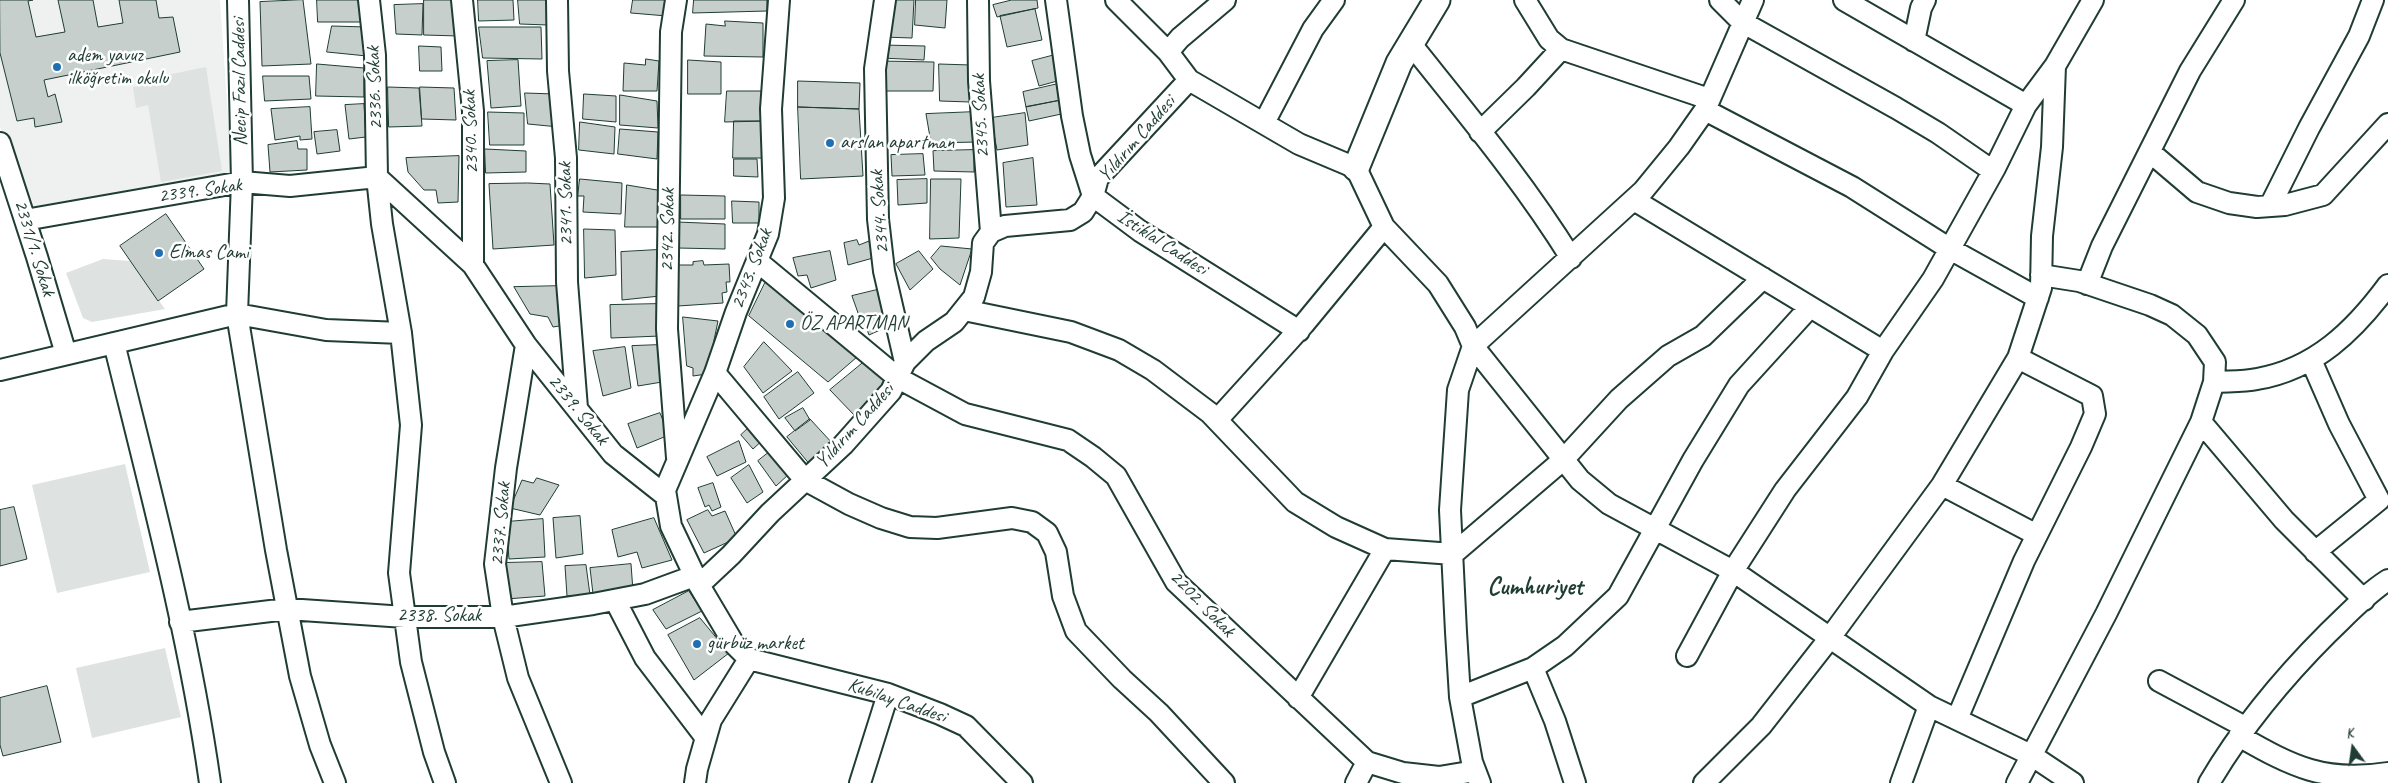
<!DOCTYPE html>
<html>
<head>
<meta charset="utf-8">
<style>
	body { margin:0 }
	#map { position:relative; width:2388px; height:783px; overflow:hidden; background:#fff; font-family:Caveat,sans-serif }
	canvas { display:block }
	.north { position:absolute; left:2328px; top:723px; width:50px; height:50px; -webkit-text-stroke:4px #fff; paint-order:stroke; rotate:346deg; font-size:14px; font-weight:700; line-height:20px; text-align:center; color:#1f3d34 }
	.north::after { content:''; display:block; margin:auto; width:18px; height:22px; background:#1f3d34; clip-path:polygon(50% 0,100% 100%,50% 72%,0 100%) }
</style>
</head>
<body>
<div id="map">
<canvas width="2388" height="783"></canvas>
<div class="north">K</div>
</div>
<script>
const context = document.querySelector('canvas').getContext('2d');
context.lineJoin = 'round';
function fill(path, color) { context.fillStyle = color; context.fill(path, 'evenodd'); }
function stroke(path, color, width, dash) { context.strokeStyle = color; context.lineWidth = width; context.lineCap = dash ? 'butt' : 'round'; context.setLineDash(dash || []); context.stroke(path); }
function drawText(font, color, halo, rows, align = 'center') {
  context.font = font + ' Caveat,sans-serif'; context.lineWidth = 5; context.setLineDash([]); context.textBaseline = 'middle'; context.strokeStyle = halo; context.fillStyle = color; for (const [text, x, y, turn = 0] of rows) {
    context.save(); context.translate(x, y); context.rotate((+turn || 0) * Math.PI / 180); context.textAlign = isNaN(turn) ? turn : align; if (halo) context.strokeText(text, 0, 0); context.fillText(text, 0, 0); context.restore();
  }
}
const built = new Path2D(`
	M0,0H220L232,177L31,210L0,127Z`);
const green = new Path2D(`
	M206,67L222,171L161,182L148,105L136,108L133,87L147,85V79Z
	M103,259L130,261L165,309L92,322L83,318L66,273Z
	M125,464L150,572L57,593L32,485Z
	M165,648L181,717L92,738L76,668Z`);
const building = new Path2D(`
	M0,0H33L28,1L36,37L65,32L58,0H93L98,27L123,23L119,0H156L159,18L173,17L180,52L44,80L48,97L55,94L62,122L35,127L34,118L17,121L0,53Z
	M303,0L311,64L262,66L260,2Z
	M317,0H362L365,22H318Z
	M424,0H457L459,36L424,35Z
	M478,0H513L514,20L479,21Z
	M518,0H547L548,25L520,24Z
	M633,0H670L667,16L631,13Z
	M694,0H767V11L693,13Z
	M887,0H914L912,38L883,37Z
	M916,0H947L945,28L915,25Z
	M1012,0H1037L1038,8L997,17L993,5Z
	M423,4L422,35L396,34L394,5Z
	M1035,9L1042,40L1007,47L1000,16Z
	M725,21L763,23V57L704,56L706,24L725,26Z
	M332,26L367,27V56L327,52Z
	M479,27H541L542,59L483,58Z
	M883,45L925,46L924,60L881,58Z
	M419,46L441,47L442,71H420Z
	M1055,55L1061,80L1039,86L1032,61Z
	M646,59L659,61L657,91H623L624,63L645,65Z
	M518,60L521,106L491,108L487,61Z
	M688,60L721,62V94H688Z
	M879,61L934,62L933,91H880Z
	M317,64L364,68V97L316,96Z
	M939,64L971,65L970,102L940,101Z
	M263,76H309L311,99L265,101Z
	M798,81L860,83L859,109L798,107Z
	M1058,84L1061,100L1026,107L1023,92Z
	M388,87L419,88L422,126L389,127Z
	M420,87L454,88L456,120L422,119Z
	M727,91H766V121L725,122Z
	M525,93L555,94L559,127L528,124Z
	M584,94L616,96V122L583,119Z
	M620,95L657,101L658,128L620,125Z
	M1063,100L1066,113L1029,121L1026,107Z
	M364,104L366,137L349,139L345,105Z
	M310,107L312,139L300,140V136L275,140L271,109Z
	M798,107L859,109L863,176L801,179Z
	M488,112L524,113V145H490Z
	M975,112L977,142L931,143L926,114Z
	M1025,113L1028,145L997,150L991,118Z
	M734,121H766L767,158H733Z
	M580,122L615,127L614,154L579,150Z
	M620,129L658,132L657,159L618,154Z
	M337,130L340,151L317,154L314,132Z
	M297,141L298,149H307V170L270,172L268,145Z
	M485,149L526,151V172L486,173Z
	M974,150V172L934,171L933,151Z
	M923,154L925,175L892,176L891,155Z
	M459,156L458,202L438,203L436,190H424L408,172L406,158Z
	M1033,158L1037,205L1006,207L1003,163Z
	M734,159H757L758,177L734,176Z
	M580,179L622,183L621,214L583,212L584,196H578Z
	M927,179V203L898,205L897,180Z
	M931,179H961L959,238L930,239Z
	M528,183L550,184L554,245L493,249L489,184Z
	M627,185L663,191V227H625Z
	M681,195L725,196V219H681Z
	M732,201L759,202V223H733Z
	M166,214L204,269L158,301L120,246Z
	M677,222L725,224V249L677,248Z
	M584,229L615,230L616,275L585,278Z
	M857,240L859,245L869,241L873,258L848,265L844,243Z
	M941,246L972,249L960,285L940,269L931,258Z
	M657,250L660,296L622,300L621,252Z
	M830,251L836,280L811,288L807,275L798,276L793,258Z
	M919,251L933,269L910,290L896,264Z
	M703,261L704,265L729,264L730,282H726L727,292L722,293L723,303L678,306L675,265H693V262Z
	M767,279L857,357L828,382L749,316Z
	M563,286L566,325L553,327L548,317L530,314L514,287Z
	M881,289L889,326L869,335L866,327H863L852,296Z
	M659,304L660,336L611,338L610,305Z
	M683,317L718,321L707,374L693,376V368L687,366Z
	M764,342L792,371L763,393L744,367Z
	M660,345L662,382L638,386L632,346Z
	M625,347L631,388L603,396L593,351Z
	M864,362L887,380L855,416L830,390Z
	M798,372L814,393L779,419L764,397Z
	M803,408L810,420L795,431L785,418Z
	M660,413L669,435L637,448L628,424Z
	M810,419L833,444L811,466L787,437Z
	M754,423L766,437L753,449L741,435Z
	M739,441L746,462L717,476L707,457Z
	M772,450L789,474L776,486L758,461Z
	M749,465L763,492L747,503L731,478Z
	M537,478L559,485L540,515L510,508L522,480L533,483Z
	M713,483L721,507L712,511L709,505L705,507L698,488Z
	M14,507L27,559L0,566V510Z
	M708,510L712,516L725,511L737,538L704,553L687,520Z
	M580,516L583,554L556,558L553,518Z
	M654,518L672,560L642,568L637,552L618,557L612,530Z
	M543,519L545,557L509,559L506,522Z
	M542,562L545,596L506,599L502,563Z
	M631,564L633,591L593,594L590,568Z
	M586,565L590,595L567,596L565,566Z
	M689,591L702,611L666,629L653,610Z
	M700,618L729,653L694,680L668,635Z
	M47,686L61,742L3,756L0,745V698Z`);
const minor = new Path2D(`
	M238,0L242,182L237,314L276,550L300,676L320,745L335,783
	M462,0L473,111V265
	M557,0L558,71L566,158L567,282L577,408
	M676,0L671,32L667,329L677,458
	M779,0L771,109L774,198L768,234L736,312L715,373L665,490L671,526L699,585L734,644L749,659L888,694L940,714L966,726L1022,783
	M885,0L875,69L878,219L884,271L905,362
	M978,0L979,81L991,232
	M1056,0L1072,116L1080,155L1093,196L1140,231L1299,331
	M1116,0L1168,52L1189,80L1299,144L1356,168L1384,227L1438,284L1465,327L1473,346L1580,480L1609,504L1733,571L1929,706L2031,755L2073,783
	M1525,0L1549,39L1561,49L1709,99
	M1720,0L1742,22L1896,108L1938,133L1993,171
	M1844,0L2026,105
	M1914,41L1921,8L1925,0
	M1411,44C1466,113 1524,182 1571,258
	M1168,52L1180,38L1225,0
	M1705,110L1852,187L1950,249L2038,298
	M1264,123L1313,29L1334,0
	M1480,132L1526,87L1561,49
	M0,143L37,257L66,354
	M2150,152L2197,192L2229,203L2257,207L2285,205L2323,195L2388,124
	M1634,200L1883,351
	M2270,206L2309,128L2359,36L2373,0
	M25,220L242,182L290,186L377,177L375,55L369,0
	M757,261L898,378L965,414L1068,440L1093,457L1116,476L1176,582L1367,762L1403,773L1439,777L1475,771
	M2087,284L2102,246L2190,71L2234,0
	M964,310L1071,332L1119,350L1153,370L1210,413L1295,502L1336,527L1385,549L1453,554L1563,460L1619,399L1668,356L1703,336L1763,278
	M114,343C150,489 189,634 210,783
	M526,345L506,468L495,564L503,617L518,678L561,783
	M2311,360L2339,424L2379,500L2315,552
	M0,370L237,314L326,330L401,333
	M715,373L805,480L849,504L881,518L910,527L937,528L1012,518L1032,522L1047,533L1056,552L1063,596L1076,631L1122,679L1159,713L1224,783
	M2214,382C2228,381 2243,382 2257,379C2315,369 2354,331 2388,285
	M1217,420L1304,324L1384,227
	M2201,422L2284,520L2364,600
	M1942,485L2037,535
	M699,585L731,555L770,513L843,445L891,391L905,362L926,341L954,322L974,297L981,272L983,243L991,232L1005,226L1070,220L1083,212L1093,196L1098,178L1189,80
	M615,600L645,658L706,738
	M180,622L287,609L405,617H503L593,604L645,594L694,576
	M1687,656L1733,571L1785,490L1857,397L1883,351L1933,279L1995,168L2026,105L2055,66L2093,0
	M1533,668L1555,721L1575,783
	M2159,681L2245,727
	M1460,697L1533,668L1565,646L1618,596L1693,460L1739,385L1810,307
	M1298,698L1385,549
	M1957,719L2024,561L2081,447L2095,414L2092,396L2018,358
	M2239,736C2293,767 2325,783 2388,773
	M445,783L434,752L411,662L399,573L411,425L401,333L382,224L377,177L473,265L526,345L613,454L666,496
	M695,783L697,769L711,720L749,659
	M860,783L888,694
	M1356,783L1367,762
	M1480,783L1472,762L1460,697L1456,632L1450,510L1458,390L1473,346L1643,191L1679,147L1705,110L1753,0
	M1704,783L1761,726L1829,639L1942,485L2018,358L2041,288L2042,236L2052,147L2055,66
	M1901,783L1929,706
	M2017,783L2106,614L2201,422L2214,382L2215,362L2197,335L2172,315L2150,305L2079,281L2041,275
	M2209,783C2242,727 2282,679 2328,633C2347,615 2366,594 2388,580`);
const tertiary = new Path2D(`
	M1356,168L1399,63L1437,0`);
const markers = [
	[57,67,5,"#1f6fb2"],
	[830,143,5,"#1f6fb2"],
	[159,253,5,"#1f6fb2"],
	[790,324,5,"#1f6fb2"],
	[697,644,5,"#1f6fb2"]
];
const poiNames = [
	["adem yavuz",67,56],
	["ilköğretim okulu",67,79],
	["arslan apartman",840,143],
	["Elmas Cami",169,253],
	["ÖZ APARTMAN",800,324],
	["gürbüz market",707,644]
];
const streetNames = [
	["Necip Fazıl Caddesi",240,82,-91],
	["2336. Sokak",375,88,-92],
	["2345. Sokak",981,116,-93],
	["2340. Sokak",471,132,-92],
	["Yıldırım Caddesi",1137,139,-49],
	["2339. Sokak",200,191,-8],
	["2341. Sokak",566,204,-91],
	["2344. Sokak",880,212,-94],
	["2342. Sokak",668,230,-89],
	["İstiklal Caddesi",1162,243,33],
	["2331/1. Sokak",34,248,73],
	["2343. Sokak",752,269,-69],
	["2339. Sokak",578,410,51],
	["Yıldırım Caddesi",855,426,-48],
	["2337. Sokak",501,524,-85],
	["2202. Sokak",1202,604,46],
	["2338. Sokak",439,616],
	["Kubilay Caddesi",897,701,19]
];
const districtNames = [
	["Cumhuriyet",1535,587]
];
fill(built, '#eef1f0');
fill(green, '#dee3e2');
fill(building, '#c7cfcc');
stroke(building, '#1f3d34', 1);
stroke(minor, '#1f3d34', 24);
stroke(tertiary, '#1f3d34', 29);
stroke(minor, '#fff', 20);
stroke(tertiary, '#fff', 25);
for (const [x, y, r, color] of markers) { const dot = new Path2D(); dot.arc(x, y, r, 0, 2 * Math.PI); context.fillStyle = color; context.fill(dot); stroke(dot, '#fff', 2); }
drawText('20px', '#1f3d34', '#fff', poiNames, 'left');
drawText('20px', '#1f3d34', '#fff', streetNames);
drawText('bold 25px', '#1f3d34', '#fff', districtNames);
</script>
</body>
</html>
